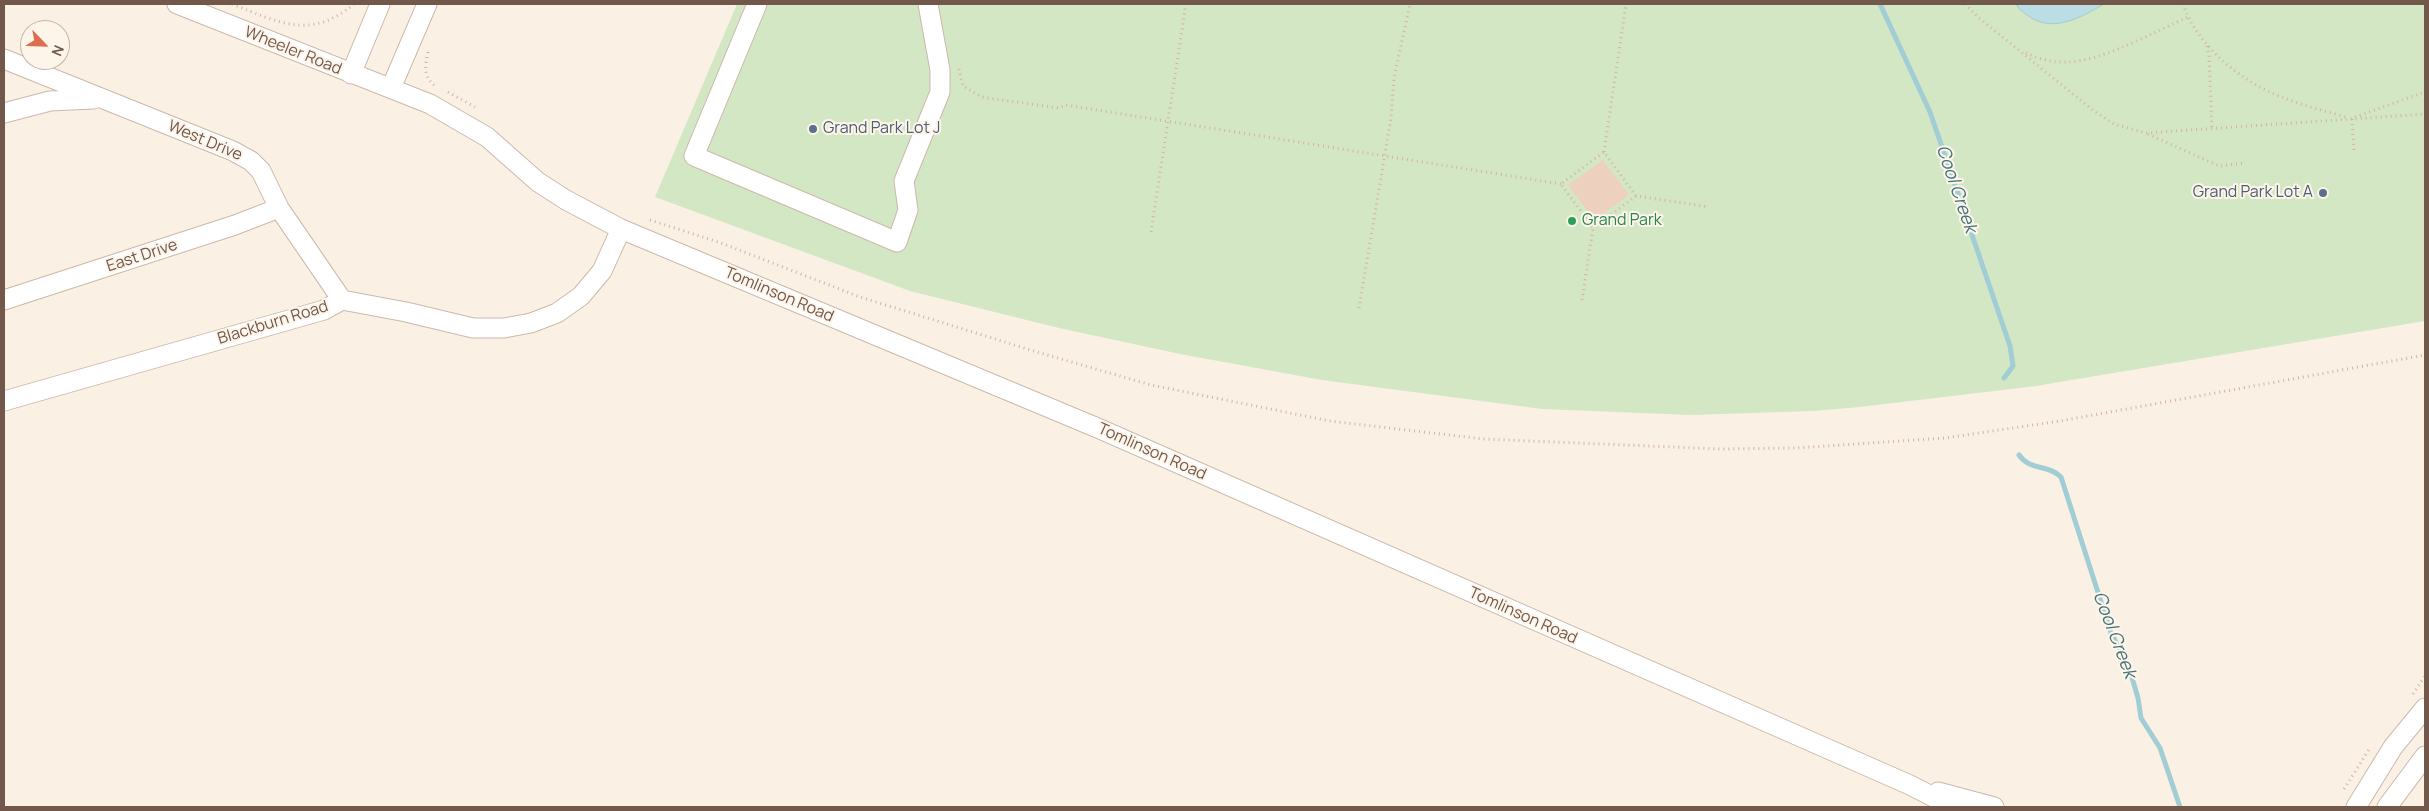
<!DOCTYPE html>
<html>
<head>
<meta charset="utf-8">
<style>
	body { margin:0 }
	#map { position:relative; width:2429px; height:811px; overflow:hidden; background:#faf1e4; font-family:Manrope,sans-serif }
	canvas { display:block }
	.frame { position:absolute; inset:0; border:5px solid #71584b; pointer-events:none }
	.north { position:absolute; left:20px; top:20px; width:50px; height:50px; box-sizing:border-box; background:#fef5ea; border:1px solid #c6b6aa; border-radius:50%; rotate:114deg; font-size:14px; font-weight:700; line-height:20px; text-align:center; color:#71584b }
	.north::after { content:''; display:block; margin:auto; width:18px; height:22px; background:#dc6d51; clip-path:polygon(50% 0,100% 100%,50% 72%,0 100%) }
</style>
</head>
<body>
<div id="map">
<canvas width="2429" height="811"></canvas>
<div class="frame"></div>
<div class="north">N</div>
</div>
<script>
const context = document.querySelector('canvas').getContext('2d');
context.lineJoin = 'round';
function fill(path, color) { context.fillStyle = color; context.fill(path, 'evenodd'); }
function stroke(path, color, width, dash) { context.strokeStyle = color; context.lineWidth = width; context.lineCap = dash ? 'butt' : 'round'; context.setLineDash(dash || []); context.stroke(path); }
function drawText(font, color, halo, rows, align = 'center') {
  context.font = font + ' Manrope,sans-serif'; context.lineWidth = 4; context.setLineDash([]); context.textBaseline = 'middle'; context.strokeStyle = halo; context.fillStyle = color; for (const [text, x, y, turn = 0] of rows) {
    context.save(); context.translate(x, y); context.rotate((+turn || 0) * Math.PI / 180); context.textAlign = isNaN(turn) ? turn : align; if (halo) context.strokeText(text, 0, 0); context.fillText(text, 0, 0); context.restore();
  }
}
const green = new Path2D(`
	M737,4H2425V321L2036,386L1860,407L1813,411L1691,415L1542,409L1322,380L1180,354L1059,328L910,291L655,197Z`);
const water = new Path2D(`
	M2016,4H2104C2080,18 2052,34 2027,15C2022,11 2018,9 2016,4Z`);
const stream = new Path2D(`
	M1880,4L1930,112L2010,346L2013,366L2004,378
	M2019,455C2030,471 2048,464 2061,477L2111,633L2128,664L2138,698L2141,718L2160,748L2180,807`);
const building = new Path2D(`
	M1603,160L1629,195L1594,220L1568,185Z`);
const path = new Path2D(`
	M232,4C279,22 309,41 354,4
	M1965,4L1979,18L2094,111L2114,124L2146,133L2425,114
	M2183,4C2198,48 2244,84 2287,99C2307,107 2329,112 2349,118
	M2207,46L2209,55L2212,130
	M428,52C425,66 423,76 435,86
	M2026,53C2039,59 2053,63 2067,62C2103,61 2154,32 2188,17
	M959,69L963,86L982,97L1058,108L1066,105L1561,184
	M448,92L475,107
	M2355,117L2425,92
	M2352,119L2354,150
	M2148,134L2219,166L2245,163
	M1604,152L1626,4
	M1636,196L1604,152L1561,184L1593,228L1636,196L1709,207
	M650,220L721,243L860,297L1037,352L1151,385L1330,421L1483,439L1720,449L1796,448L1945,438L2060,421L2425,355
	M1151,232L1186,4
	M1582,300L1593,228
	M1359,308L1391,118L1394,78L1410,4
	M2413,694L2425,676
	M2344,789L2370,748`);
const minor = new Path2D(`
	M177,4L430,104L487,137L538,182L566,200L621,229L1100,429L1910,785L1953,807
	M757,4L694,156L897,242L908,210L904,181L940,92V70L928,4
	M4,59L233,151L251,161L261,171L279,208L342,300
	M351,74L380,4
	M391,88L427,4
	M4,113L50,101L94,99
	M4,300L235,225L279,208
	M4,401L324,310L342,300L406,312L473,328H504L531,323L557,313L581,296L602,271L621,229
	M1938,792L1994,807
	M2356,807L2393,747L2425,708
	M2387,807L2425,756`);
const markers = [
	[813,129,5,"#5c6f8a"],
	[2323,193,5,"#5c6f8a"],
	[1572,221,5,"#2e9e5b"]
];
const streetNames = [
	["Wheeler Road",293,51,22],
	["West Drive",205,141,23],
	["East Drive",142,256,-18],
	["Tomlinson Road",779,295,23],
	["Blackburn Road",273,323,-17],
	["Tomlinson Road",1152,452,24],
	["Tomlinson Road",1523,616,24]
];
const serviceNames = [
	["Grand Park Lot J",823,129],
	["Grand Park Lot A",2313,193,"right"]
];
const leisureNames = [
	["Grand Park",1582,221]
];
const waterNames = [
	["Cool Creek",1956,189,71],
	["Cool Creek",2114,635,69]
];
fill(green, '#d3e7c4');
fill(water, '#badee3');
stroke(water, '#a1cdd4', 1);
stroke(stream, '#a1cdd4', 5);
fill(building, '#eed0be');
stroke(minor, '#cbb9ab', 21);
stroke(path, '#d3b3a1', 3, [1, 4]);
stroke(minor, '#fff', 19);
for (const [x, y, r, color] of markers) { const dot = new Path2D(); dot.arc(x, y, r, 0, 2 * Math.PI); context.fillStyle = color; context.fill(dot); stroke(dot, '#fef5ea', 2); }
drawText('16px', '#71584b', '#fef5ea', streetNames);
drawText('16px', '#4e5e75', '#fef5ea', serviceNames, 'left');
drawText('16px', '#27864d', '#fef5ea', leisureNames, 'left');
drawText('italic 18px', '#43747c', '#fef5ea', waterNames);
</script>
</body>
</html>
